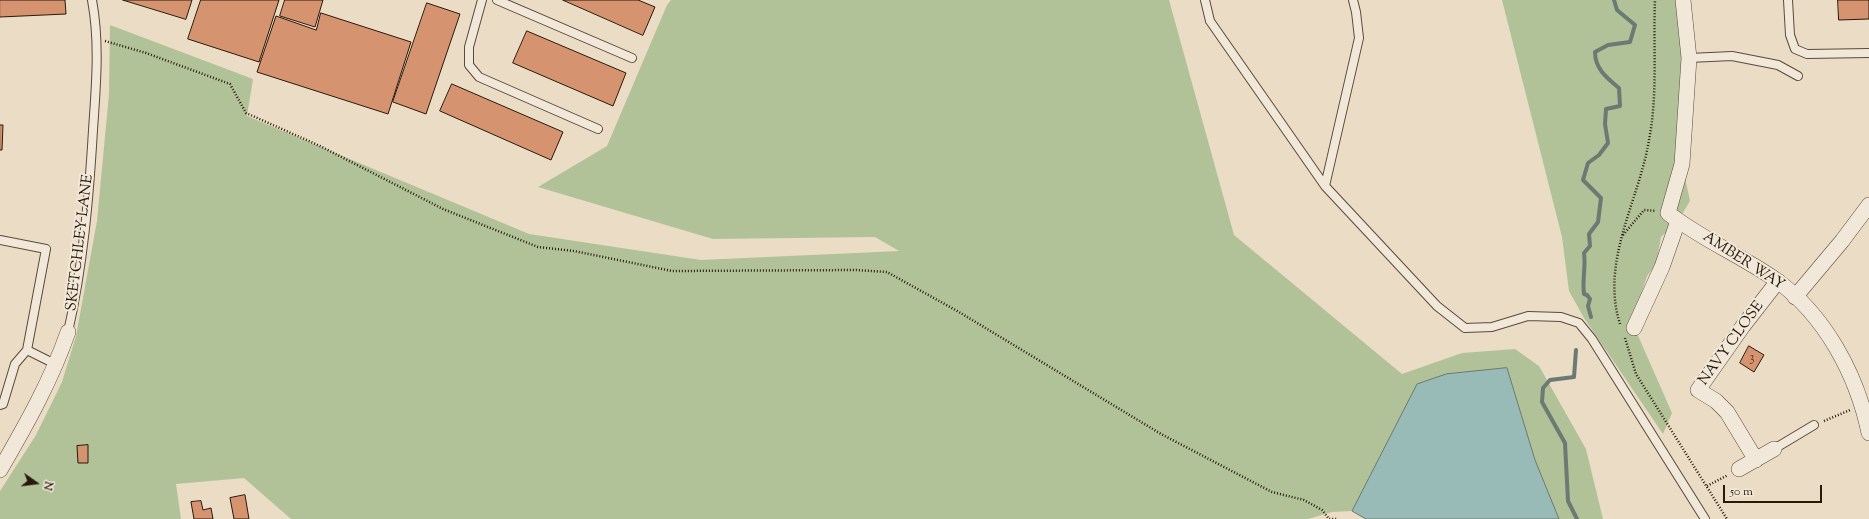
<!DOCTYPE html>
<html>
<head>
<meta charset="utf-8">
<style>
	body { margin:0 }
	#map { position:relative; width:1869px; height:519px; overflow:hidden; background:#ebdcc5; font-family:"Sorts Mill Goudy",serif }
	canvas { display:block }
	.north { position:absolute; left:16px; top:463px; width:40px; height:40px; -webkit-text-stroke:3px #f2e8d9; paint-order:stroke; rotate:104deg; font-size:11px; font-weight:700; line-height:16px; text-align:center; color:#28190b }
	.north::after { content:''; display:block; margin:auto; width:14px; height:18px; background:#28190b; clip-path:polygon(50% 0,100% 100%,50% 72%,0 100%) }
	.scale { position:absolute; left:1723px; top:485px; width:99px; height:18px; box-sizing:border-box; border:2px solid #28190b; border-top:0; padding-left:5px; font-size:12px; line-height:14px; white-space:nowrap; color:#28190b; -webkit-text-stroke:3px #f2e8d9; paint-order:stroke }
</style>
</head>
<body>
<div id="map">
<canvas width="1869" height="519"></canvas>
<div class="north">N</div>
<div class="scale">50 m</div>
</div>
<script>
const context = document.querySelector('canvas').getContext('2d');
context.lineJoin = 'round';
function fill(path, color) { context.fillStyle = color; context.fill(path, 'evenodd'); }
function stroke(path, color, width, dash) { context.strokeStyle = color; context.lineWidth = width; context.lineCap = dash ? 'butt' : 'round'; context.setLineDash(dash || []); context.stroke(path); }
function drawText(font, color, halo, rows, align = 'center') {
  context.font = font + ' "Sorts Mill Goudy",serif'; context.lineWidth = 4; context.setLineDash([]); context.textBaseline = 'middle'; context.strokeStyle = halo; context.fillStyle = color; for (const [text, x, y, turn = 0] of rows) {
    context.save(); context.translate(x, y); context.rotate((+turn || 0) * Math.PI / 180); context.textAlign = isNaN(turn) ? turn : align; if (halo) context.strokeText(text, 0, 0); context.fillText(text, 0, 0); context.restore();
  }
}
const green = new Path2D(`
	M671,0H1169L1234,235L1402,374L1462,353L1515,349L1539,366L1586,449L1603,519H1366L1352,511L1332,512L1308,519H291L244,478L176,484L181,519H0V491L36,435L62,382L76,336L97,221L109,94L110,25L253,79L247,116L529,234L701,260L899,251L875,237L713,239L538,187L607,146L667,5Z
	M1502,0H1683L1682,164L1690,201L1678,221L1661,237L1656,265L1647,276L1632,322L1672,413L1663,434L1584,318L1569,291L1562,237Z`);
const water = new Path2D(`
	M1507,368L1535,460L1559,519H1366L1352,511L1417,384L1446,374Z`);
const stream = new Path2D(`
	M1591,317L1588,306L1590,299L1587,295L1584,294C1582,280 1586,267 1584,253L1590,246L1589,234L1598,222L1601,198L1583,180L1588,163L1599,155L1608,143L1605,124L1606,109L1620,106L1619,88C1607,78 1595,69 1595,52L1608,45L1630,42L1635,25L1617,10L1614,0
	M1576,350L1574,377L1550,380L1543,388L1542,402L1565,443L1568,501L1577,519`);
const building = new Path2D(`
	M0,0H65L66,14L0,17Z
	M123,0H192L186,19Z
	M201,0H279L259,62L188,39Z
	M285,0H323L315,27L280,16Z
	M563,0H638L655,7L643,35Z
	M1838,0H1869V19L1839,20Z
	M427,3L460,14L426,114L393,102Z
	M321,13L411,42L388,114L257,72L276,16L316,30Z
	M527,31L626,73L613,106L513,63Z
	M452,84L563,132L551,160L440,111Z
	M0,125H3L2,150H0Z
	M1749,346L1764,355L1754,372L1740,363Z
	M88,445V463H78L77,446Z
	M245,495L249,519H234L230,498Z
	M201,501L203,510L211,508L213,519H194L191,502Z`);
const path = new Path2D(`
	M105,41L146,53L230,84L246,113L320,146L443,209L538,247L574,251L672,271L856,270L887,272L959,312L1161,434L1272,492L1304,500L1322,510L1329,519H1338
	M1623,235L1644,210L1656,211
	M1620,324C1600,261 1639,201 1649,140C1658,94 1653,46 1655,0
	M1625,338L1636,374L1727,519
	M1824,421L1850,410
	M1707,486L1728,475`);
const lane = new Path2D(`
	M482,0L469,47V65L479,77L598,129
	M497,0L632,58
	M1205,0L1210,21L1325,186
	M1353,0L1356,12L1359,38L1325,186L1437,306L1465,328L1492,327L1528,316L1561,317L1579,323L1592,339L1705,519
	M1788,0L1790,35L1795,49L1807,54L1869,53
	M1689,58L1732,56L1778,65L1798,76
	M0,240L46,249L27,350L57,365
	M68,332C83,266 89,198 93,130C96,86 100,43 92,0
	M0,405L3,404L15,364L27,350
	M1774,449L1814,425`);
const street = new Path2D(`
	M1683,0L1689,58L1682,164L1668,213C1701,239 1742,256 1776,280C1825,315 1857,375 1869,433
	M1795,297L1842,241L1869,205
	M1634,328L1662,267L1678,221
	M1756,460L1727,412L1716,401L1698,390L1743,326L1778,281
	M1739,469L1774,449
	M0,470C26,425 51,381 68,332`);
const numberNames = [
	["3",1752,359]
];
const streetNames = [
	["SKETCHLEY LANE",81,243,-83],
	["AMBER WAY",1743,262,33],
	["NAVY CLOSE",1732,344,-54]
];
fill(green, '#b1c299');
fill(water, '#98bbb7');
stroke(water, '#6b7a72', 1);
stroke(stream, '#6b7a72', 4);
fill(building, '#d69370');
stroke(building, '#28190b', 1);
stroke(lane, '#594a3a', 10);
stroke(street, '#594a3a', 16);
stroke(path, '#28190b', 2.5, [1, 2]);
stroke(lane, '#f2e8d9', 8);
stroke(street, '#f2e8d9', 15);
drawText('13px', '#543824', null, numberNames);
drawText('15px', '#28190b', '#f2e8d9', streetNames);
</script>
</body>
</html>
